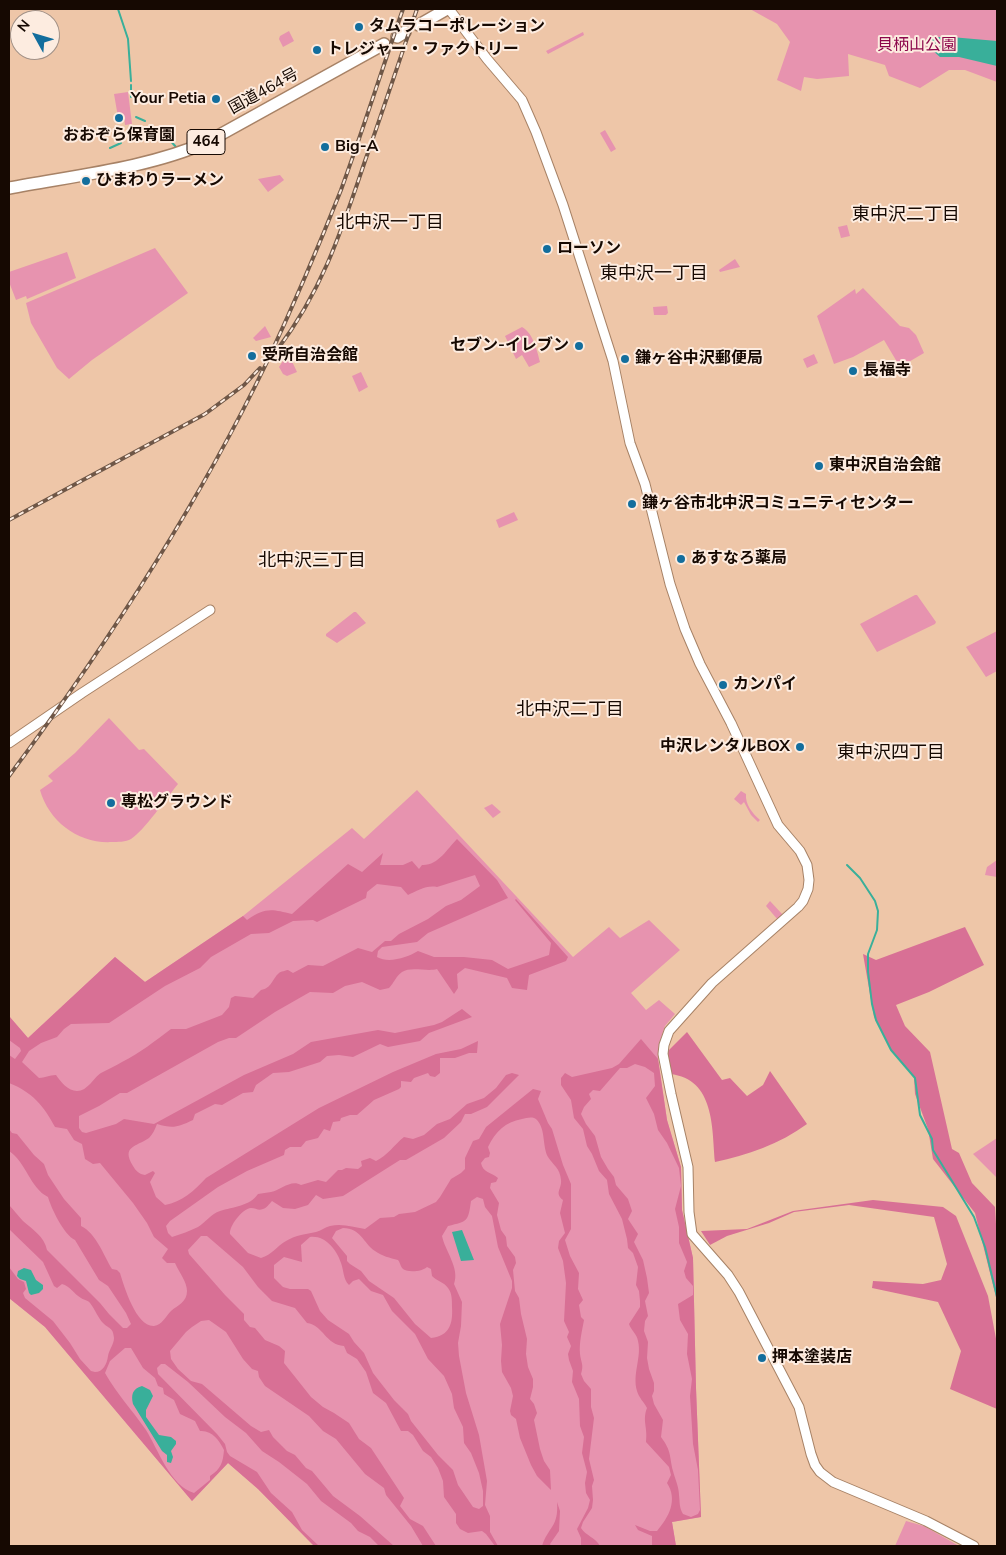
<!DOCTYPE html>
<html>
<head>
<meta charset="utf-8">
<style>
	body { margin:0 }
	#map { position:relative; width:1006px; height:1555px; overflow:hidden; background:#eec6a8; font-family:"Nunito Sans",sans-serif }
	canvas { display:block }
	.frame { position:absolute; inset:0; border:10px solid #160902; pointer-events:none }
	.north { position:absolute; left:10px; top:10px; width:50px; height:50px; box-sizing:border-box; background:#fdece0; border:1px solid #a19187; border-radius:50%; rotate:309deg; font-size:14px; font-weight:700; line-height:20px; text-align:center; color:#160902 }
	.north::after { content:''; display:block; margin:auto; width:18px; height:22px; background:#136e9d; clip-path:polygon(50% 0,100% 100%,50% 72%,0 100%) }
</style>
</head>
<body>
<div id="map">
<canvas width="1006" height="1555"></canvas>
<div class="frame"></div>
<div class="north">N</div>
</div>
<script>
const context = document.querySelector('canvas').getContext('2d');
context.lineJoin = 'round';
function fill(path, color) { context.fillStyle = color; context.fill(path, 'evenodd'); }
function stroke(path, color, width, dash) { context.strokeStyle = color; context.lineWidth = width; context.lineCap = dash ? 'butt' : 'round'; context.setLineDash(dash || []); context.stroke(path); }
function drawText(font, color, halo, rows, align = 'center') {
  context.font = font + ' "Nunito Sans","Noto Sans JP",sans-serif'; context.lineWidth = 4; context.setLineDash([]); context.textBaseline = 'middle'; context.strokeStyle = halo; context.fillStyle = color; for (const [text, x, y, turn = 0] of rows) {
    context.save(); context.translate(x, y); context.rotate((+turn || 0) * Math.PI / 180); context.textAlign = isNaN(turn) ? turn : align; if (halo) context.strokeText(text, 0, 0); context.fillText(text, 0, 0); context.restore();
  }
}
const green = new Path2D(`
	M750,9H996L997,82L965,70H949L920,88L889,76L885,65L848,54L849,76L817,79L804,77L801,91L777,80L790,42L777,24Z
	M289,31L294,41L283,47L279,39L280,36Z
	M583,32L584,35L548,54L546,51Z
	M128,92L132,124L125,125L124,116L118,117L114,94Z
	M605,130L616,149L611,152L600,133Z
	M280,175L284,180L268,192L258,179Z
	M847,225L850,236L841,238L838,227Z
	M155,248L188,293L92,360L69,379L57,368L31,323L26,303Z
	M67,252L76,278L27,299L26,296L16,300L9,282V272Z
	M735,259L740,267L720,272L719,270Z
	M863,288L900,326L909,328L916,335L924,353L900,367L884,340L853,357L834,364L817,316L855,289L856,294Z
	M667,306L668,313L666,315H654L653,307Z
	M265,326L271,337L256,341L253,338Z
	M522,327C533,333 537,350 540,362L529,367L522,355L516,359L505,336Z
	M288,353L297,372L287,376L283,374L279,367Z
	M814,354L818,363L807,368L803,359Z
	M361,372L368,387L359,392L352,376Z
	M514,512L518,520L499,528L496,520Z
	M915,595H917L936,622L935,624L877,652L860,624Z
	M354,612H356L366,623L337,643L326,636V634Z
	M997,631V671L986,677L966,647Z
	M109,718L139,750L144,749L178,784C168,796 143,832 131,839C126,842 117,842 112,842C79,844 49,822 40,790L53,781L48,776L75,753Z
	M417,790L573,957L609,927L620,938L649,920L680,950L631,993L646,1010L659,1000L675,1014L665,1026L659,1044L658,1059L667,1120L681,1167L682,1210L693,1258L696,1388L701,1517L672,1522L676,1546H314L258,1489L228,1463L192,1501L45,1327L9,1298V1016L28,1038L115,957L145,982L243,916L352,828L364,839Z
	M741,791L746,794C745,804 752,813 760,820L758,822L751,815L744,802L741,805L734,799Z
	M492,804L501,812L493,818L484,808Z
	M997,860V877L985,875L987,867Z
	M770,901L783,915L778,920L766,906Z
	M997,1138V1178L973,1154Z
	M906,1521L924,1526L959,1546H895Z`);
const forest = new Path2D(`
	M457,839L497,880L508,898L428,933L417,942L382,947L378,951L377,957C389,964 408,957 418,951L434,957H464L492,960L508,969L549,955L551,943L515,900L516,899L568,957L566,961L529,975L527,990L512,988L507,978L465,968L457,974L458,988L454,994L437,969C427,972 411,966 402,972C396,976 394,983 389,988L380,990L362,982L345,986L333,993L310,992L275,1012L236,1038H229L218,1042L127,1093H120L99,1106L79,1116V1128L82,1132L86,1133L116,1124L124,1119L154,1124L244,1075L293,1054L311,1042L378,1030L395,1033L434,1025L442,1022L462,1009L472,1017L429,1033L420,1041L388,1047L380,1044L353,1057L339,1055L327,1056L320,1062L289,1072L273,1073L256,1085L253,1092L243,1093L222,1105L215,1104L195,1114L193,1120C178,1127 173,1129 157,1124C155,1129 153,1134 149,1138C136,1147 121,1146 133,1166C136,1171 139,1174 145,1175L153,1171L155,1173L150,1182L156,1197L165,1205C182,1202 194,1191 206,1178L319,1108L393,1072L436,1054L461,1049L478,1041L477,1053H469L455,1058H440V1073L435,1077L430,1076L428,1073L414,1078L411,1082L401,1081V1087L399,1089L374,1100L357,1115H350L341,1118L340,1121L333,1122L330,1131L324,1129L318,1138L306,1141L301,1147H290L285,1150L284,1155L247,1171L218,1187L170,1221L166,1226L168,1233L172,1237C181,1234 190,1231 198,1227C206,1222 211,1214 220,1211C233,1207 250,1206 258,1194C262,1193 267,1193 271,1192C281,1190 291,1179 301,1185L318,1180L326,1182L338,1170H342L346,1168L358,1169L362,1166L361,1161L370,1158L376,1161C387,1156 394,1145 404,1137L413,1139L424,1135L437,1124L450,1119L467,1104L484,1098L496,1088L506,1075L512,1073L519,1075L487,1107L471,1114H465L461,1122L444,1138L406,1160H400L343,1196L323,1199L316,1195L308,1205L295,1209L283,1208L272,1201C269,1204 267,1208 263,1209C258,1211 256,1208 251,1208C242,1209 229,1226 230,1234L248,1253L261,1258C272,1255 277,1246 286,1241C296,1235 306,1234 316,1232C321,1231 325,1227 330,1226C342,1223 353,1227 365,1229L380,1218L394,1217L399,1214L415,1212L436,1202L440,1197L451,1179L461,1173L465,1169V1158L473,1141L479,1139L486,1127L533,1089L541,1091L538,1099L548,1123L552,1129L563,1165L571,1184V1229L565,1240L570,1256L579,1273L578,1289L583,1300L579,1305L581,1317L584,1320C582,1331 579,1343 580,1354C581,1363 584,1364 581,1374L584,1381L591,1389V1407L594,1418L589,1459L594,1480L592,1486L593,1500L592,1508L583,1522L581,1528C586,1536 595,1537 600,1546H581V1538L577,1529L588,1508L590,1500L586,1493L585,1483L587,1472L582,1453L584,1437L580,1426L579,1399L572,1382L573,1371L569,1360L568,1354L571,1346L567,1337L569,1332L564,1321L566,1283L563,1261L558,1248L559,1241L565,1233L560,1213L563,1200C554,1193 562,1189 561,1180C560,1168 553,1165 548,1157C542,1146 546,1130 537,1120C533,1116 527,1118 522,1119C505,1122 496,1131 488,1147L490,1153L489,1157L485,1158L481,1163C483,1173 491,1172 498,1178L496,1182L491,1183L490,1188L499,1203L497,1215L501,1230L506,1237L507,1246L515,1257L516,1263L513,1270L515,1291L519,1298L521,1314L527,1339L526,1354L528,1367L533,1379V1387L530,1399L534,1404L537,1413L534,1420L540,1449L544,1461L550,1470L551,1490L537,1476L531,1465L520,1438L516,1419L511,1415L510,1411L513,1396L511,1388L502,1372L501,1361L502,1345L500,1324L512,1288V1281L498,1247L492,1216L485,1207L483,1199L477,1197L471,1201C468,1222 468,1221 448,1226L442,1236C445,1251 460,1268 454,1284L462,1302L461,1326L458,1343L459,1356L466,1393L479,1435L487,1481L485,1505L490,1516V1532L498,1546H495L486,1534L482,1531L468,1533L460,1529L456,1523V1514L444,1497L443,1481L438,1468L431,1457L423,1451L413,1435L408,1431H401L386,1403L373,1393L366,1372L357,1359L347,1353L344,1346C326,1345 323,1325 307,1323L295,1308L272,1301L258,1287L243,1267L207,1236H201L188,1250L189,1254L225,1295L244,1314V1320L250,1327L255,1328L265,1340L279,1346L285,1351L284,1363L311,1397L323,1407L334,1413L349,1423L359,1439L371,1448L404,1498L400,1506L410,1519L423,1526L436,1546H423L411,1526L386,1495L384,1488L365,1474L336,1439L323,1431L309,1416L265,1386L259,1377L258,1371L252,1369L243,1359L226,1332L209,1320L201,1321L192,1327L186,1332L170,1351L171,1359L178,1369L191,1381L202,1384L251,1426L261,1432L269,1430L273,1437L287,1451L295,1455L306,1468L312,1471L333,1496L360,1516L394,1546H379L370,1537L358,1531L351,1523L321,1501L307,1484L279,1462L262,1451L246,1433L225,1417L188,1382L165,1364H161L157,1368L158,1374L217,1434L225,1444L227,1452L230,1456L257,1472L271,1493L292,1512L302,1530L319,1546H314L258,1489L228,1463L192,1501L45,1327L9,1298V1267L18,1279L24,1282L26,1289L23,1293L25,1298L53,1321L70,1343L80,1359L91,1371L95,1372C103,1372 107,1364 108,1356C109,1350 114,1344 114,1338C113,1327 109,1329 103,1323C98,1318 95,1309 90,1303C88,1300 84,1300 81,1298C74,1294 70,1286 62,1284L57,1288L54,1286L43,1262L9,1229V1205C14,1210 18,1216 23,1221C33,1230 44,1236 47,1250L100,1303L109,1314L123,1328H127L131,1324L126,1313L108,1286L99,1280L75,1240C64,1235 51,1208 48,1197C30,1188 26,1162 9,1151V1129L12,1133L17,1134L34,1155L44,1164L48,1175L64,1199L81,1218V1226C96,1233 104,1256 112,1269L117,1270L120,1273C124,1286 136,1327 154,1326C162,1325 166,1316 171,1311C178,1305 187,1302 187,1291C187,1282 179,1272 175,1263H167L162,1258L168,1249L154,1237L147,1223L133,1203L100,1163L93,1164L85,1159L82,1144L74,1140L67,1129L55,1127C44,1106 32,1092 9,1083V1055L15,1059L21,1051L20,1048L9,1040V1016L28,1038L115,957L145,982L243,916L247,920C265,907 272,909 292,914L348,864L362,872L383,853L380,865H403L412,861L419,869L422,865C438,866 447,849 457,839ZM475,875L480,886L461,900L446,906L428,919L399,934L391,941H385L372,952L358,948L323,966L308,965L293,973L288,970C287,970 280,972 279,973C272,979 272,988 261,990L253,998L235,996L231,998L229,1007L222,1015L186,1029H171C155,1041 140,1053 122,1062C116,1066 108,1069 101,1073C93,1078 88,1091 77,1091C68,1091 61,1082 56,1075C49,1075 45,1078 39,1078L22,1062L29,1051L41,1043L57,1037L64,1029L71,1024L109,1023L165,986L200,968L211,957L251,934L269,933L293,921L313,920L317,922L366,898L367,892L377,884L401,887L408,895C417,891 426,885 437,887ZM343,1228C361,1228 363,1243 375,1251C382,1256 390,1258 398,1260C400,1262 400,1265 402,1268C406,1273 422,1272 427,1267L431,1269L432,1276C437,1281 444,1282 448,1288C452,1293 452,1300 452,1307C453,1323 450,1336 431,1338L415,1324L394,1298L369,1281L361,1271L350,1264L347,1261V1256L332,1238L336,1231ZM310,1237C325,1235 337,1250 341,1263C344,1271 343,1279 349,1285L353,1281L359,1279L371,1291L383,1295L392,1311L415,1334L428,1359L444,1376L452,1394L454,1408L463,1427L464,1443L471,1453L479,1473L483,1491V1506L479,1509L473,1507L458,1485L453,1470L438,1455L411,1421L408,1414L394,1400L373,1373L364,1353L354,1342L349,1334L328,1320L320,1311L311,1291L308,1289H290L283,1287L274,1278V1265L284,1257L302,1262L301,1245ZM125,1348H131L143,1368L155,1378L158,1386L163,1388L164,1394L174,1400L180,1414L195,1421L200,1431C212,1430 219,1440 224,1450C223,1462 221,1469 210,1476V1480L194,1493C170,1486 158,1449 146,1430C132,1410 117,1394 105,1373L110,1361Z
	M965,927L984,965L929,992L896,1005L905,1026L930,1052L952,1149L959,1153L972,1183L995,1207L997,1241V1301L975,1213L933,1159L928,1129L915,1094L914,1077L891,1050L874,1017L863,954L876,960Z
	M687,1032L722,1080L730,1078L747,1096L763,1085L770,1071L807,1124C780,1144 747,1155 715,1162C712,1128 715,1079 670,1074L666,1053Z
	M641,1039L658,1059L667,1120L681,1167L682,1210L693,1258L696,1388L701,1517L672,1522L676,1546H652V1536L638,1530L635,1525L650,1531H657C669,1517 678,1500 667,1483L671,1475L669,1467L646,1442C648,1427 642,1421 647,1408C644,1402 639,1398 637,1391C632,1374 642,1357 638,1341C637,1334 631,1330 629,1324L640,1307V1301L639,1291L636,1285L638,1267L633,1253L628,1248L627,1239L622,1219L609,1194L607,1180L599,1171L592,1154L587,1146L583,1129L574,1118L571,1100L561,1085V1078L565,1073L572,1077L612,1068L619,1064ZM635,1064L645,1067L654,1073L655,1086L646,1098L654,1114L658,1130L667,1143L679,1168L681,1186L675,1209L679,1227V1243L687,1262L684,1271L686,1278L693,1286V1295L678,1304L680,1320L688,1334L687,1354L692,1379L690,1396L691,1411L693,1444L698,1470L700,1510L698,1514L691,1517L683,1514C679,1507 680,1503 679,1495C679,1487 675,1479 673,1471C669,1455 672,1452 661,1437L663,1420L654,1404L652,1396L654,1391V1383L649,1369L647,1358L648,1342L644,1331L645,1321L648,1316L645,1301L649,1293L647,1278L643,1260L634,1242L638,1234L628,1219L632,1211L628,1199L616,1185L614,1177L608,1169L601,1157L595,1136L586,1124L581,1114L584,1107L591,1099L589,1094L593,1090L600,1091L620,1068H627Z
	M873,1200L943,1207L956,1216L988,1296L997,1344V1409L950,1389L961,1351L938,1302L872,1288L873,1281L923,1284L941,1280L947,1264L934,1217L849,1205L794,1212L769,1223L727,1236L710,1245L701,1231L747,1229L793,1211Z
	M557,1502L560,1511L559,1531L550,1544L551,1546H542C548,1527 559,1527 557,1502Z`);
const water = new Path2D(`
	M934,37H951L997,41V66L959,57H940L923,42Z
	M462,1230L474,1260L461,1261L452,1232Z
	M24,1268L31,1270L36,1280L43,1285V1289L39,1293L31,1295L29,1293L26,1281L20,1279L17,1276L18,1271Z
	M142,1386L150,1390L153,1396L146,1410V1417L159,1435L171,1437L176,1441V1444L171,1451L173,1457L171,1463L167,1462V1455L162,1451L133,1404C131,1395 132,1389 142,1386Z`);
const stream = new Path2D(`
	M118,9L128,39L131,81
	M131,85V97
	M136,117L145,121
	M168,138L176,147
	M129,140L148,127
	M110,148L121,143
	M847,865L860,878L875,901L878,911L877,930L868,954V972L872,1004L876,1020L891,1050L915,1078L920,1115L932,1139L933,1150L974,1217L985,1247L997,1297`);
const secondary = new Path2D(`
	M449,9L487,59L522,100L536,132L563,205L613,361L630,443L645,484L670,584L685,629L700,664L731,723L778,825L800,851L807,865L809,880L808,889L803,901L798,907L712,983L669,1031L664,1045L663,1054L671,1094L688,1167L689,1212L692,1234L728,1275L739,1292L799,1407L811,1454L815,1465L820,1472L833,1482L926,1521L974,1546
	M9,743L82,693L210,610`);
const highway = new Path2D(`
	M419,25L447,9
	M397,37L405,32
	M9,188C72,176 149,168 207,142L384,44`);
const rail = new Path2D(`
	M277,350C323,289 341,232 365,161C383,110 400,59 417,9
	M9,520L205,414L244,385L260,368
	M9,776C106,646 196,509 267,362C293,306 318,248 341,190C363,130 382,69 403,9`);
const markers = [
	[359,27,5,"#136e9d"],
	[317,50,5,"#136e9d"],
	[216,99,5,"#136e9d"],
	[119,118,5,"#136e9d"],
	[325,147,5,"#136e9d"],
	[86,181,5,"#136e9d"],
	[547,249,5,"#136e9d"],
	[579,346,5,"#136e9d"],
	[252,356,5,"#136e9d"],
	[625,359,5,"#136e9d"],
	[853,371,5,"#136e9d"],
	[819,466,5,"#136e9d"],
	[632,504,5,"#136e9d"],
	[681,559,5,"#136e9d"],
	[723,685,5,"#136e9d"],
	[800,747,5,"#136e9d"],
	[111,803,5,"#136e9d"],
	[762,1358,5,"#136e9d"]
];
const shields = [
	[206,142,38]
];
const shieldNames = [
	["464",206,142]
];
const poiNames = [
	["タムラコーポレーション",369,27],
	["トレジャー・ファクトリー",327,50],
	["Your Petia",206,99,"right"],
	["おおぞら保育園",119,136,"center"],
	["Big-A",335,147],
	["ひまわりラーメン",96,181],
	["ローソン",557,249],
	["セブン-イレブン",569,346,"right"],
	["受所自治会館",262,356],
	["鎌ヶ谷中沢郵便局",635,359],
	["長福寺",863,371],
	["東中沢自治会館",829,466],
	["鎌ヶ谷市北中沢コミュニティセンター",642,504],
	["あすなろ薬局",691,559],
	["カンパイ",733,685],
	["中沢レンタルBOX",790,747,"right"],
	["専松グラウンド",121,803],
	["押本塗装店",772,1358]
];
const parkNames = [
	["貝柄山公園",917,46]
];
const streetNames = [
	["国道464号",264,92,-29]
];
const neighbourhoodNames = [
	["東中沢二丁目",906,216],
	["北中沢一丁目",390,224],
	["東中沢一丁目",654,275],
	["北中沢三丁目",312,562],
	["北中沢二丁目",570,711],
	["東中沢四丁目",891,754]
];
fill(green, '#e793af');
fill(forest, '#d87095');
fill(water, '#39af9a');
stroke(stream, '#39af9a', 2);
stroke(secondary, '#a78266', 11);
stroke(highway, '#a78266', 14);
stroke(secondary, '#fff', 9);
stroke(highway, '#fff', 11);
stroke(rail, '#6f5747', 4);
stroke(rail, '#fdece0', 2, [5.5]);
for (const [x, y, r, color] of markers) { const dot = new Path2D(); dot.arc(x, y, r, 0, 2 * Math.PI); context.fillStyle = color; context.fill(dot); stroke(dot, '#fdece0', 2); }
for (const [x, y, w] of shields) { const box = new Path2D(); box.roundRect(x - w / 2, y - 12.5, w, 25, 4); context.fillStyle = '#fdece0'; context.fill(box); stroke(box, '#160902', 1); }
drawText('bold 15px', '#160902', null, shieldNames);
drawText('bold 16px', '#160902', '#fdece0', poiNames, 'left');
drawText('16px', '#8c074b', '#fdece0', parkNames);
drawText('16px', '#160902', '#fdece0', streetNames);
drawText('18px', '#160902', '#fdece0', neighbourhoodNames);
</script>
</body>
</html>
